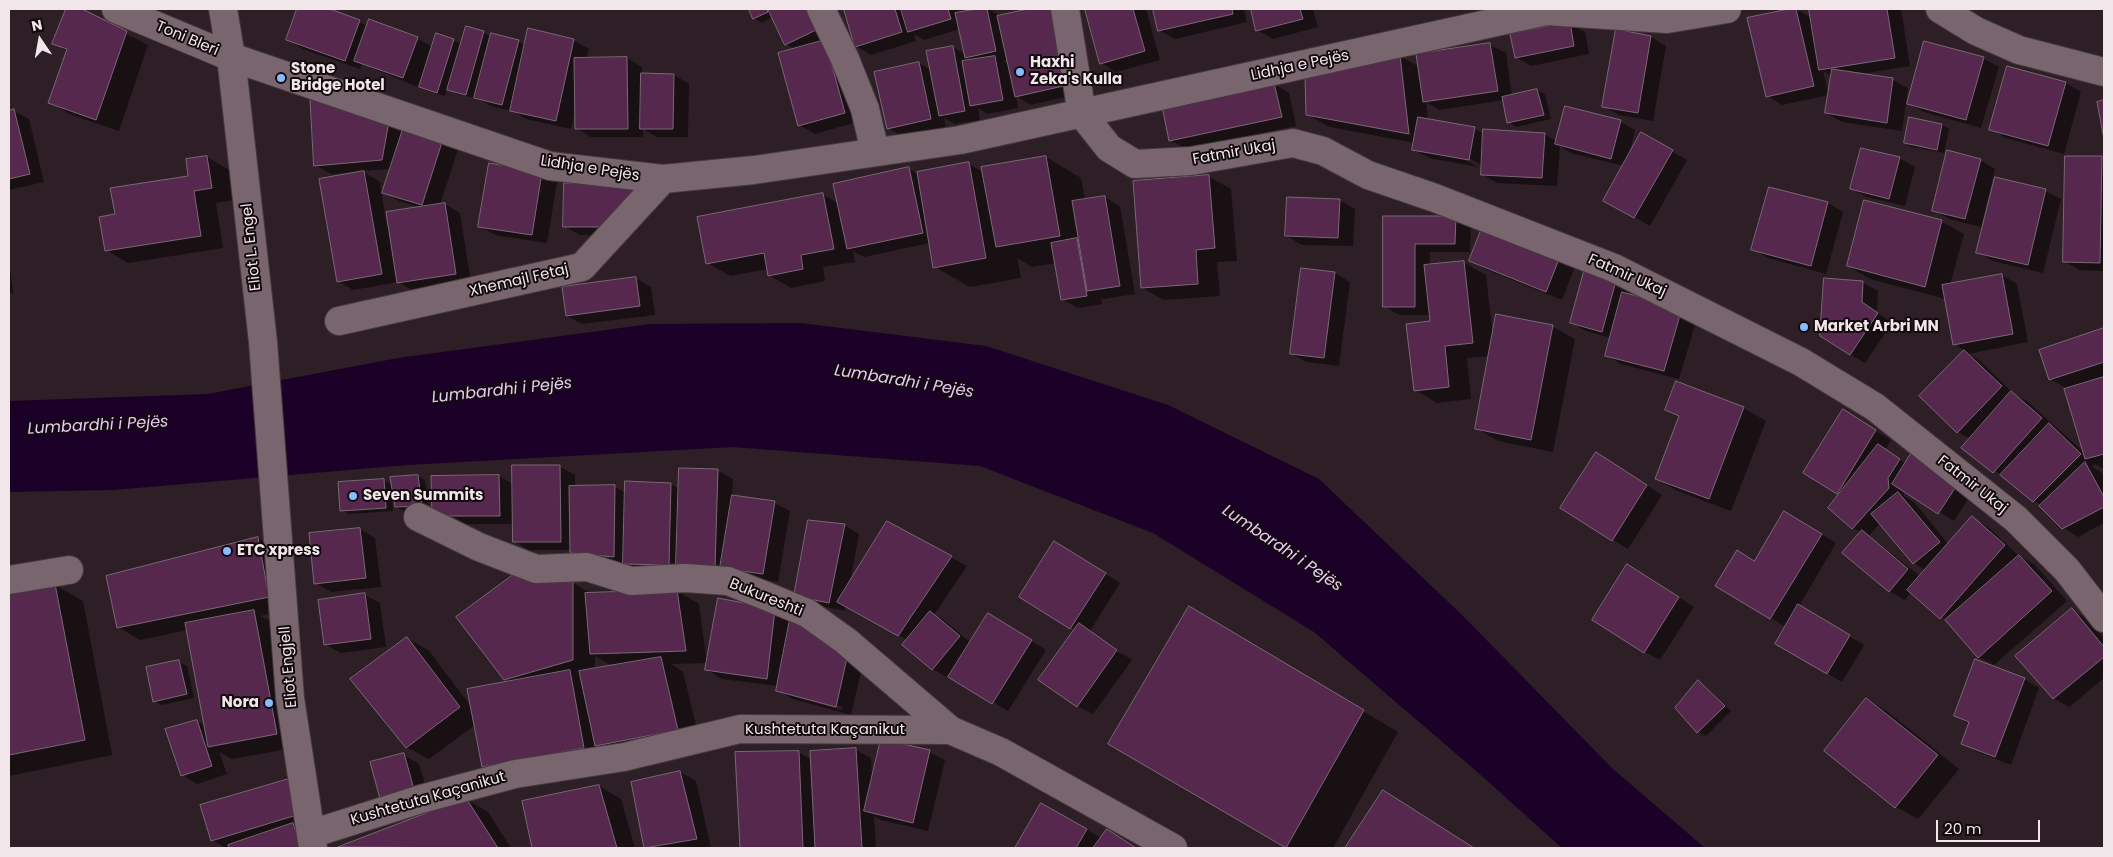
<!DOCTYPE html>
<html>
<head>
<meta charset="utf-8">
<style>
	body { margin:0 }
	#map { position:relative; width:2113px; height:857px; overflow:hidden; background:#2e1e25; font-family:Poppins,sans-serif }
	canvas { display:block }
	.frame { position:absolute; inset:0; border:10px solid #f1e6ea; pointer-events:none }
	.north { position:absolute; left:15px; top:15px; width:50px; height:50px; -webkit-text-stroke:4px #120a0d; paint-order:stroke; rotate:348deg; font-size:14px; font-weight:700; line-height:20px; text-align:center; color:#f1e6ea }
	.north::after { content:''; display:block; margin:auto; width:18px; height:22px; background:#f1e6ea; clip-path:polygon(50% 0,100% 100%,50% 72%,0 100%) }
	.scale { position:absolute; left:1936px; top:820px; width:104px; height:22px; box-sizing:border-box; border:2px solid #f1e6ea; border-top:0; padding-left:6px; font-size:15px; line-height:18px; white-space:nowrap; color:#f1e6ea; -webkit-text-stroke:4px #120a0d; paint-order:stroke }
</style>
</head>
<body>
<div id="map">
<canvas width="2113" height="857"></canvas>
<div class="frame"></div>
<div class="north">N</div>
<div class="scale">20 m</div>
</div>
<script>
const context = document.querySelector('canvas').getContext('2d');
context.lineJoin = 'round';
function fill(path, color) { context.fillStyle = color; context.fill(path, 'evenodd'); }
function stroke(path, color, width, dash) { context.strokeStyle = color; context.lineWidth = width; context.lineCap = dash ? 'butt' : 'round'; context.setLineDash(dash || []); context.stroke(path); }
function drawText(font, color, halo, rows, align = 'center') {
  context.font = font + ' Poppins,sans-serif'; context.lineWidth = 4; context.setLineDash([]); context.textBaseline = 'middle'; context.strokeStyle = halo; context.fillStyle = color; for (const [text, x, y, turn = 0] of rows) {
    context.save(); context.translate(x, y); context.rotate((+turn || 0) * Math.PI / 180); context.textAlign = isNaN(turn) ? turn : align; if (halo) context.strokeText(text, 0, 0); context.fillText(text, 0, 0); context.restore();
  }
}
const water = new Path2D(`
	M801,323L986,346L1168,405L1319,479L1463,616L1613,769L1705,848H1562L1474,769L1314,632L1153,533L980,466L733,447L408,465L113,490L9,492V401L208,394L398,358L650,324Z`);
const shadow = new Path2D(`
	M67,9H79L148,45L119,131L72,115L50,103L68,51L53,43Z
	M299,9H326L368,26L370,21L418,39L433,47L437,34L461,44L466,27L491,36L518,41L525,45L573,40L589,49L586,59L627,58L642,67V74L674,75L689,84L688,137H657L643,129V137H591L576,128L575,111L571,129L526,119L515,112L491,106L474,96V98L456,93L447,88L445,96L428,91L362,64L360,69L303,49L287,40Z
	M750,9H822L860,121L815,134L799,125L795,49L786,44L773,17L762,23L754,18Z
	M845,9H961L962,13L971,11L966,9H999L990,10L1000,16L1034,9H1061L1086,92L1031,105L1016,96L1018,108L987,114L978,108L980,120L955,124L944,118L946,128L903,137L888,128L919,63L931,70L953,47L965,54L960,29L924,40L914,34L916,41L871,55L856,46ZM1008,60L1009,65L1003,61Z
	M1086,9H1146L1160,60L1116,72L1101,63Z
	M1154,9H1244L1247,22L1175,39L1159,30Z
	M1252,9H1313L1318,27L1273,39L1257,30Z
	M1795,9L1812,18L1811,9H1901L1910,66L1861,74L1893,80L1908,88L1902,131L1842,122L1826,113L1832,76L1823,71L1829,95L1782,105L1767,96L1749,19Z
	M1570,24L1585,32L1589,54L1531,66L1516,57Z
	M1651,37L1666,46L1653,121L1619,115L1603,106Z
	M1490,45L1506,53L1512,96L1537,90L1545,94L1551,119L1516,127L1509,122L1504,100L1439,110L1426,102L1428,120L1474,128L1484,134H1544L1557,141L1620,122L1635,130L1629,155L1642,134L1687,160L1650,226L1605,200L1624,166L1571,153L1560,146L1557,186L1497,183L1482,174V166L1464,155L1463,158L1478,167L1429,158L1413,149L1415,143L1330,127L1308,115L1400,56L1419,67Z
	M1983,58L1999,67L1981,128L1924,112L1908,104Z
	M2066,83L2081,92L2064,154L2006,138L1990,129Z
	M1274,84L1289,93L1296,126L1186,149L1170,140Z
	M311,94L443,140L458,149L440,205L445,204L460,213L471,283L414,291L398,282L353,290L338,281L355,172L331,174L315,165ZM391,169L384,192L399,201L421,208L387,227L380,182L362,171Z
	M14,111L29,119L44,182L9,190V112Z
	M1942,125L1949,129L1944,153L1912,147L1905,143Z
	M207,157L229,170L234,200L216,203L223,248L128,263L106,250L116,215L190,177Z
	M1046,157L1081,178L1085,200L1104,197L1120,206L1135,294L1104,299L1101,297L1102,304L1078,308L1062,299L1056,263L1032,267L1017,258L1021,278L970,287L935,267L930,243L864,257L853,251L855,262L823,267L825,281L791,288L769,275L768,269L730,276L708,263L823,195L839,204L909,169L918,174L969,164L983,172Z
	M1899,158L1915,167L1905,206L1867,197L1852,189Z
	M2102,158L2104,159V271L2079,270L2064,261Z
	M1980,160L1995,169L1981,227L1949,219L1933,210Z
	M542,173L557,182L547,243L495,235L480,226Z
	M1209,177L1231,189L1237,261L1217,262L1220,296L1164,300L1142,288Z
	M565,184L629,235H580L564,226Z
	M1770,188L1828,203L1843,212L1826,274L1768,258L1753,249Z
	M2045,191L2061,199L2043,273L1993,261L1978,252Z
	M1339,200L1355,209L1353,246L1302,245L1287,236Z
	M1385,217H1455L1471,226L1470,252H1430V266L1463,262L1486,275L1493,338L1553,327L1575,339L1553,452L1498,441L1476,428L1490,356L1467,358L1471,399L1437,403L1415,390L1432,322L1431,315H1399L1384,306Z
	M1942,222L1964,234L1950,285L2002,275L2017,284L2028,342L1968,354L1979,360L2015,395L2027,401L2084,452L2066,388L2050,379L2040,351L2104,329V376L2090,380L2091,382L2104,378V469L2095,464L2092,467L2101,472L2104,478V523L2078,537L2063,528L2042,506L1963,447L1970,439L1958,432L1921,396L1965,351L1954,344L1946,299L1870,279L1848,266Z
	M1470,260H1559L1574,269L1562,300L1485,269Z
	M9,261L13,293L9,294Z
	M1302,269L1335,273L1350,282L1339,366L1307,362L1291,354Z
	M1586,269L1632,287L1630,295L1697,318L1679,379L1621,364L1606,355L1611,338L1586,331L1571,322Z
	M635,278L651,287L655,315L582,324L567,316Z
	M1863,283L1878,291L1877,312L1892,323L1865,363L1850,354Z
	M1677,383L1744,408L1766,421L1731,511L1678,491L1656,479L1680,418L1667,410Z
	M1858,420L1891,440L1885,450L1906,464L1973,492L1954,521L1903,490L1904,496L1914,502L1949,545L1972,518L1988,527L2019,556L2035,565L2067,601L1994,665L1979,657L1948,622L1911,592L1905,600L1889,591L1861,533L1853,528L1840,494L1805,473ZM1880,523L1914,563L1926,571L1921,577L1869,536Z
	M1611,463L1662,495L1628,549L1562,508Z
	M559,466L575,475V487H615L626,493L671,484L680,489L718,471L733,479L732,496L774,503L790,511L778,582L737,576L640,572L626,564L587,561L571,552V550H529L514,541V524H448L433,477L499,476L514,485Z
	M418,476L425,480L429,510L403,511L396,507L393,489H391L393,511L349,514L341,510L383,480L393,485Z
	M1784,512L1836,543L1799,606L1864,645L1842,682L1776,643L1786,627L1717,586L1754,562Z
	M888,523L967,566L934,615L945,621L971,643L1004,624L1046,650L1008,711L949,676L948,678L933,669L907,640L846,605L845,611L811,604L796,595L844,525L859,534L850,583Z
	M360,529L375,538L381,587L331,592L316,583Z
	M258,538L280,551L291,609L260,616L276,624L299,747L232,759L219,752L227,774L197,784L182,775L197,721L206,726L188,630L140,640L118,627Z
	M1069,551L1120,583L1090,631L1122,655L1123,654L1132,660L1093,714L1077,706L1075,630L1020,596Z
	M1643,574L1694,607L1660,660L1645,652Z
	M573,583L592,594L677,591L699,604L707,663L775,610L863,663L851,715L793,699L777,690L778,686L722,679L707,670L708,663L671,664L683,672L700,742L505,779L483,766L475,725L429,759L406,747L407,638L429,651L472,708L510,682L505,679ZM595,656L609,664L613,666L595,669ZM792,694L843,707L842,710L792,696Z
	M55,585L83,601L112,755L9,776V594Z
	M365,595L380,603L386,647L341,653L326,645Z
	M2072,610L2087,619L2104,639V678L2069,707L2053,698Z
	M1224,628L1398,732L1333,848H1289L1110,743Z
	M179,662L187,666L194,698L162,705L154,701Z
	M2024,679L2039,688L2011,765L1978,752L1962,744L1969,724L1955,716Z
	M1698,682L1705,686L1731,711L1706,736L1698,732Z
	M1866,700L1888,712L1959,769L1918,819L1896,807Z
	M856,750L871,758L872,780L929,752L945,760L928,831L881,820L874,816L876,848H741L737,753L798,752L812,760Z
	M404,755L419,764L431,805H383Z
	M680,772L696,781L711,848H646L645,847Z
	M289,781L313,848H226L212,840Z
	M599,786L621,799L635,848H533L524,802Z
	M1383,792L1405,804L1474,848H1347Z
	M466,799L488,812L511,848H340Z
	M1042,804L1101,838L1122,839L1136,848H1016Z`);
const building = new Path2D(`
	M66,9H82L127,31L96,120L48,103L67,49L52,44Z
	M297,9H330L360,20L345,61L286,40Z
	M749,9H767L768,12L753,19Z
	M768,9H811L820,28L785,45Z
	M844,9H895L902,32L855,47Z
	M901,9H948L951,19L908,32Z
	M977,9H987L996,51L965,58L955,13Z
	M1028,9H1055L1072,84L1015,97L997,16Z
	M1085,9H1133L1145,51L1100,64Z
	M1153,9H1232L1233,14L1158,31Z
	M1251,9H1300L1303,19L1256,31Z
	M1789,9H1796L1814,86L1766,97L1747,18Z
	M1809,9H1887L1895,58L1819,70Z
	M369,19L418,37L403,78L354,61Z
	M1570,22L1574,46L1515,58L1510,34Z
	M466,26L484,31L466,95L447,90Z
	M528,28L574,39L556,121L510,111Z
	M1616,29L1651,36L1638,113L1602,107Z
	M436,33L454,39L437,93L419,87Z
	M491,33L519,40L502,105L474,98Z
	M825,40L845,113L798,126L778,53Z
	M1924,41L1984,57L1966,120L1907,104Z
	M1490,43L1498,91L1423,102L1416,54Z
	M953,46L965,111L939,116L926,51Z
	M1400,55L1409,134L1306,115L1305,77Z
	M995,56L1003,100L970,106L962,61Z
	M627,57L628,129H575L574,58Z
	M919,62L931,119L887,129L874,72Z
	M2007,66L2066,82L2048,146L1989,130Z
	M1832,69L1893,78L1887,123L1825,113Z
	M641,73L674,74L673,129H640Z
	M1274,83L1282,117L1169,141L1162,106Z
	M1537,89L1544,115L1507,123L1502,97Z
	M310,92L390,116L382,160L314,166Z
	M2104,100V139L2097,102Z
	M1565,106L1621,120L1611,159L1555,144Z
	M14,109L30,174L9,179V111Z
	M1418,117L1475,127L1469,160L1412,150Z
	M1909,117L1942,124L1937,150L1904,143Z
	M404,126L443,139L422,205L382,193Z
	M1483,129L1545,133L1542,178L1481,175Z
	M1641,132L1673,150L1634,218L1603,201Z
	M1861,148L1900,157L1889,199L1850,189Z
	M1947,150L1981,159L1965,219L1932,211Z
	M207,156L212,188L194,191L201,236L105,251L99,217L115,214L110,188L188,176L186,159Z
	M1046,156L1060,236L996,247L981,167Z
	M2065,156H2102L2100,263L2063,262Z
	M969,162L986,258L933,268L917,172Z
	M489,163L542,172L532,235L478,227Z
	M909,167L923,233L847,249L833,184Z
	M364,171L382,274L337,282L319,179Z
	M1209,175L1215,248L1196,250L1198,284L1141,288L1133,181Z
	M1995,177L2046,189L2028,265L1976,253Z
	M564,183L639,184L613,227H563Z
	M1769,187L1828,202L1811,266L1751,250Z
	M823,193L834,249L801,255L803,269L768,276L764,253L706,264L697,217Z
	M1105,196L1120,286L1087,291L1072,201Z
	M1287,197L1340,199L1338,238L1285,236Z
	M1864,200L1942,220L1925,287L1847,266Z
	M445,203L456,274L397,283L386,212Z
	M1383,216H1456L1455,244H1415V307H1383Z
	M1482,228L1559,259L1546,292L1469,261Z
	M1077,238L1087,296L1061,300L1051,243Z
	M1464,261L1473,343L1445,346L1449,387L1414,391L1406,324L1430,321L1424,265Z
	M1301,268L1335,272L1324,358L1290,354Z
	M1585,268L1617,277L1602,332L1570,323Z
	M2002,274L2013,334L1953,345L1942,285Z
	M636,277L640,306L566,316L562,287Z
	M1824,278L1863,281L1862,302L1878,313L1850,355L1820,336Z
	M1622,292L1682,308L1664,371L1605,356Z
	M1496,314L1553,325L1531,440L1475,429Z
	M2104,328V362L2049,380L2039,350Z
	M1964,350L2002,386L1957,433L1919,396Z
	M2104,377V454L2085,459L2064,389Z
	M1676,381L1744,407L1709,499L1655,479L1679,416L1665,410Z
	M2011,391L2042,418L1993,473L1961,448Z
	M1843,409L1876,430L1837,494L1803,473Z
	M2049,423L2081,454L2033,502L2000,475Z
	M1878,444L1900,459L1888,478L1889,488L1852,529L1828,508Z
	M1596,452L1647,485L1612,541L1560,508Z
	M1912,452L1959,482L1938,514L1892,484Z
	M2085,462L2104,497V507L2062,529L2039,506Z
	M512,465H560L561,542H513Z
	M679,468L718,469L715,568L676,566Z
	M418,475L422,506L395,507L390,477Z
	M499,475L500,516H432L431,476Z
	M384,479L386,508L340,511L338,482Z
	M625,481L671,483L669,565L623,564Z
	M615,485L614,557L570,553L569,486Z
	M1898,492L1940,542L1913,564L1871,514Z
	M732,495L775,501L763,574L720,568Z
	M1784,511L1822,534L1770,619L1715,586L1737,550L1754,561Z
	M1972,516L2005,545L1940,619L1907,590Z
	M808,520L845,524L829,603L794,596Z
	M887,521L952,556L898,636L837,602Z
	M360,528L366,578L314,584L309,533Z
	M1862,530L1908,569L1889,592L1842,553Z
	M258,537L269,597L117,628L106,576Z
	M1054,541L1106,573L1070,629L1019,597Z
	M2019,555L2052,591L1978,658L1945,620Z
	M1627,564L1679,597L1644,653L1592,620Z
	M517,572L573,582V660L504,680L456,617Z
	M55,584L85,740L9,755V593Z
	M677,590L686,651L590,654L585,593Z
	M365,593L371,639L324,645L318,600Z
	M718,598L775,609L767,679L705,670Z
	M1798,604L1850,635L1827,674L1775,644Z
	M1189,606L1364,710L1286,848L1108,744Z
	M2072,608L2104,647V657L2053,699L2015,656Z
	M254,610L277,734L208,747L185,623Z
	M930,611L960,636L932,670L902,645Z
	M988,613L1032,640L992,704L948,677Z
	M790,619L848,653L836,707L776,691Z
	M1079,623L1117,650L1077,707L1038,680Z
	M407,637L460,707L406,748L350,679Z
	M661,657L678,730L595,746L579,671Z
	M1975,659L2025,678L1995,757L1961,744L1969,722L1954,716Z
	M179,660L187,694L153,702L146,667Z
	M570,670L584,748L482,767L467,689Z
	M1698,680L1725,706L1697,733L1675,708Z
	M1866,698L1938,755L1895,808L1824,751Z
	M197,720L212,766L181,776L165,729Z
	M881,739L930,750L913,823L864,811Z
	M856,748L862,848H815L810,751Z
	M799,751L803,848H740L735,752Z
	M404,753L416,797L382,806L370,762Z
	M680,771L697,839L644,848L631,782Z
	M289,779L300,814L211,841L200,805Z
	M599,785L617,848H532L522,801Z
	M1383,790L1474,848H1345Z
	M466,798L498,848L338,847Z
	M1041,803L1087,829L1076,848H1015Z
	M293,823L301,848H229L228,845Z
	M1107,829L1136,848H1093Z`);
const street = new Path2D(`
	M116,9L231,57L550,166L663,179L754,170L960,140L1546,11L1667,19L1727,9
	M821,9L845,59L865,109L875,152
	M1065,9L1082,114L1109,148L1135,164L1191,161L1293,143L1323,151L1368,175L1435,198L1614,268L1801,362L1875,407L2016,519L2067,570L2104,618
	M1940,9L1976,31L2019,50L2104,72
	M339,321L582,267L663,179
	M418,517L479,547L536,569L587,567L631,581L685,578L728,581L766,596L807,613L846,641L950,730
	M9,580L69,570
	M311,834L421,799L515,774L624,757L740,729L950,730L1001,752L1173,848`);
const secondary = new Path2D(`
	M223,9L231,57L263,342L290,698L313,848`);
const markers = [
	[1020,72,5,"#89bafc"],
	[281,78,5,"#89bafc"],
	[1804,327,5,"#89bafc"],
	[353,496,5,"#89bafc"],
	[227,551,5,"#89bafc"],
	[269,703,5,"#89bafc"]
];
const streetNames = [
	["Toni Bleri",187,39,23],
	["Lidhja e Pejës",1300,66,-12],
	["Fatmir Ukaj",1234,153,-10],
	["Lidhja e Pejës",590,169,9],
	["Eliot L. Engel",252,247,-96],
	["Fatmir Ukaj",1627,276,24],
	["Xhemajl Fetaj",519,281,-13],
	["Fatmir Ukaj",1972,485,38],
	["Bukureshti",766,598,22],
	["Eliot Engjell",289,667,-95],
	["Kushtetuta Kaçanikut",825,730],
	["Kushtetuta Kaçanikut",428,799,-16]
];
const poiNames = [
	["Haxhi",1030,63],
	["Zeka's Kulla",1030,80],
	["Stone",291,69],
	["Bridge Hotel",291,86],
	["Market Arbri MN",1814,327],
	["Seven Summits",363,496],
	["ETC xpress",237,551],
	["Nora",259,703,"right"]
];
const waterNames = [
	["Lumbardhi i Pejës",904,382,9],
	["Lumbardhi i Pejës",502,391,-6],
	["Lumbardhi i Pejës",98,426,-3],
	["Lumbardhi i Pejës",1282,549,34]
];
fill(water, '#1b0028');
fill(shadow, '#0007');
fill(building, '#56284e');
stroke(building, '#796975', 1);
stroke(street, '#46393e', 30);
stroke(secondary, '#46393e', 30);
stroke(street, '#79656d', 28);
stroke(secondary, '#79656d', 28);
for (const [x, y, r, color] of markers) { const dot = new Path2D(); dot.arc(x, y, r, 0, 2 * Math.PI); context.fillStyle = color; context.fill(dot); stroke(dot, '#120a0d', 2); }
drawText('15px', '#f1e6ea', '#120a0d', streetNames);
drawText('bold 15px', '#f1e6ea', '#120a0d', poiNames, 'left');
drawText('italic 16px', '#e8c9f7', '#120a0d', waterNames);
</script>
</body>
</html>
